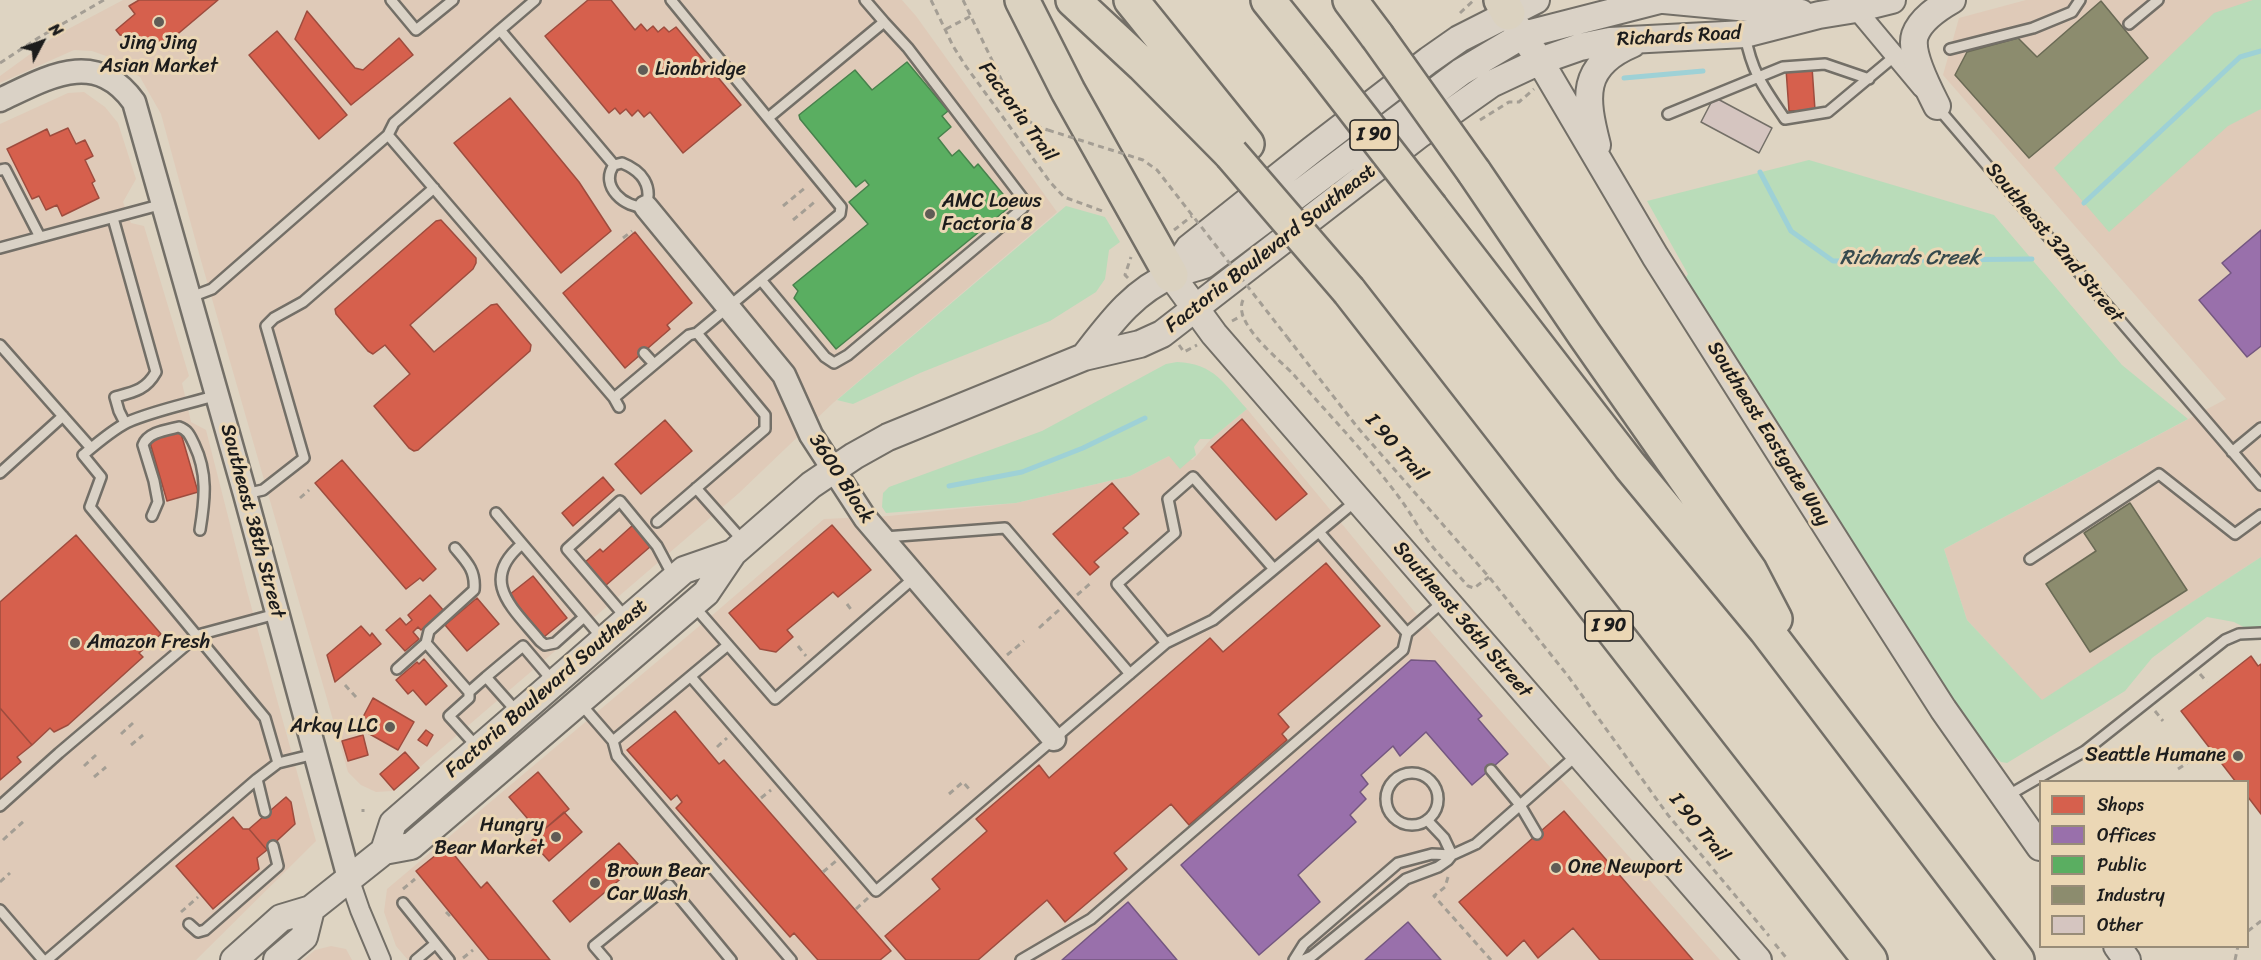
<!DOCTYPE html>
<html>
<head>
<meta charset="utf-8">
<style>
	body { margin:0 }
	#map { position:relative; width:2261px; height:960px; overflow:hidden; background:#ded4c2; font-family:Sriracha,sans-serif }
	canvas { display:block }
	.legend { position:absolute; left:2039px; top:780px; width:210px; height:168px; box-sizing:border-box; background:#ebd7b5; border:2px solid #988c78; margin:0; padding:8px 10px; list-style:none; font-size:18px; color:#1c1c1c }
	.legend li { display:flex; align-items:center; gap:12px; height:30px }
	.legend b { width:30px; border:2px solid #988c78 }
	.north { position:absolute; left:12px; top:12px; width:60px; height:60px; -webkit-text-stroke:4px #ebd7b5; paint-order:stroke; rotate:49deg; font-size:16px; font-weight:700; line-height:24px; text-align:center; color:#1c1c1c }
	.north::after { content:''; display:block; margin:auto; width:21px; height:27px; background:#1c1c1c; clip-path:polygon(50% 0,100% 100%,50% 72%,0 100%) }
</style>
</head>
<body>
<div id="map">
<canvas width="2261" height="960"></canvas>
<ul class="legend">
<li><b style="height:16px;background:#d6604d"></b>Shops</li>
<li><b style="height:16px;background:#9970ab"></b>Offices</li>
<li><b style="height:16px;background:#5aae61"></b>Public</li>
<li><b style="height:16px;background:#8c8c6e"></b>Industry</li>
<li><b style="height:16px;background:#d5c5c0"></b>Other</li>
</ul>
<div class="north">N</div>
</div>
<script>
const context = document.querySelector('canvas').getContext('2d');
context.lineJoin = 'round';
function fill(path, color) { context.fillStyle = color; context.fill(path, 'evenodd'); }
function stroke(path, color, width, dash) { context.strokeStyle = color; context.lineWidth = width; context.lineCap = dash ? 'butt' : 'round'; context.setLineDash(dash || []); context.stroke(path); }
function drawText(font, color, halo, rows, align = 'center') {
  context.font = font + ' Sriracha,sans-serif'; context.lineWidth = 6; context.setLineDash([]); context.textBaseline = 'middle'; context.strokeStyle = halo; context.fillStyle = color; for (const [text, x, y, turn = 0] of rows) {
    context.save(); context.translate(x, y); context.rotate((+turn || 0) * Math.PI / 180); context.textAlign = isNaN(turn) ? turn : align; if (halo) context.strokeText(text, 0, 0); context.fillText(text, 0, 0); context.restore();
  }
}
const built = new Path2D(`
	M123,0H902L916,16L1057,212L833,403L739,493L392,791L376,792L361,785L348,772L200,257L161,114L140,77L109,57L92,51L74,50L0,83V76L55,36Z
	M2026,0H2261V557L2042,701L1967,620L1944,549L2226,399L1943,75L1959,18Z
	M84,92L105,107L118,123L136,179L123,202L131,223L144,226L189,376L182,383L191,422L206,430L247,591L316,841L196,960H0V124L68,93Z
	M1247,409L1432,633L1720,960H408L396,946L384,912L387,889L716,612L824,519L889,516L1016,503L1130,476L1169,456L1193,460L1211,439Z
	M331,946L346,949L352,960H303L315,950Z`);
const green = new Path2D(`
	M2253,0H2261V109L2228,126L2109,232L2054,168L2214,13Z
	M1809,160L1994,215L2122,365L2188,419L1944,549L1967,620L2042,700L2261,557V636L2234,622L2207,617L2152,658L2125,691L2007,763L2001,762L1995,757L1958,708L1685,279L1688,274L1647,201Z
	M1066,206L1105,217L1120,242L1109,250L1105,279L1096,292L1050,321L920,373L853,404L837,400Z
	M1177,362C1215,364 1223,383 1247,409L1211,439H1200L1194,447L1196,455L1180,469L1169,456L1130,476L1016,503L886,513L882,507L883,493L889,487L1042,431L1166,364Z`);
const shops = new Path2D(`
	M139,0H218L167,43L120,35L116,30L135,14L129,6Z
	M588,0H611L635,30L641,24L647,31L653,26L658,32L664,27L669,32L676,27L741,105L683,153L650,112L644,117L638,110L632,116L626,109L620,114L615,108L609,113L545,36Z
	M307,11L355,68L363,70L399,38L413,55L351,105L295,39Z
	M277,31L347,115L319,139L249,55Z
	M1812,67L1815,110L1789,111L1786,69Z
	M510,98L579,182L611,231L561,273L454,143Z
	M68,128L76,144L85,140L93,156L85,160L95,181L92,183L99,198L62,216L57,205L46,210L39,196L32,199L7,149L47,129L50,136Z
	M441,220L476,258V263L473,269L410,325L434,352L491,305L497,304L531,345L530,351L418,450L414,451L409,448L374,406L410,374L385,345L373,354L368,351L336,314L335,309L436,221Z
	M635,232L692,303L667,325L670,329L625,368L563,293Z
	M1242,419L1307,494L1276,520L1211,447Z
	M665,420L692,451L641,494L615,464Z
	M180,430L198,492L167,501L149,439Z
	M342,460L436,569L423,581L420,578L406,589L315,483Z
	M603,477L614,490L573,526L562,513Z
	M1112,483L1139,514L1123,528L1128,533L1094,562L1099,567L1090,575L1053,534Z
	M633,525L651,546L605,586L584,563L600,549L603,552Z
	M832,525L871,570L838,597L833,592L787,630L793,637L776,652L760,649L729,613Z
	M76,535L161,634L139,653L143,657L68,725L54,732L50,728L32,745L0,708V602Z
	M1326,563L1380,626L1278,714L1289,727L1282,734L1287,740L1189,825L1171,804L1114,853L1127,869L1065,922L1047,900L978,960H906L885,936L940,889L932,879L987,831L976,819L1039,765L1049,778L1210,638L1223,652Z
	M533,576L567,618L544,637L509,595Z
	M430,595L444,611L421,630L418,627L413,632L419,639L405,651L386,630L400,618L406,625L412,620L408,615Z
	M477,598L499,624L467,651L445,625Z
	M361,626L370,636L372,633L381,644L335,682L327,655Z
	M2251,656L2258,666L2261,664V814L2248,797V782H2236L2181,711Z
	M424,659L447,686L426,705L413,690L408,694L396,680L417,662L419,664Z
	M373,698L414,722L398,750L366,732L372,722L363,717Z
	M0,708L32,745L17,757L21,762L0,780Z
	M675,711L719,764L724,760L891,951L880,960H818L794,933L790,937L676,808L682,802L677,795L671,800L627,750Z
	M426,730L433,735L427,746L418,740Z
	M363,735L368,755L348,761L342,741Z
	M405,752L419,768L394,790L380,774Z
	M538,772L569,809L540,833L509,797Z
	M286,797L291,802L295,824L267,850L249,829Z
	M1564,811L1693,960H1600L1573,928L1538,958L1524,940L1507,956L1459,902Z
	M564,812L582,832L549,861L531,841Z
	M233,817L243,829H249L267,850L257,858L259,869L213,909L176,866Z
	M619,843L638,864L570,922L553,901Z
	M447,846L481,888L487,882L550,960H489L416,871Z`);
const offices = new Path2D(`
	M2261,230V346L2247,357L2199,300L2231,273L2222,263Z
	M1411,660L1435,661L1482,716L1478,719L1508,754L1472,785L1426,732L1400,756L1393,746L1361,775L1368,784L1360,792L1366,799L1350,815L1356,822L1298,875L1320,902L1259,955L1181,865Z
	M1128,902L1177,960H1062Z
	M1408,922L1441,960H1365Z`);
const public = new Path2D(`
	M907,62L948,111L942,116L951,127L938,138L952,156L959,150L974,168L978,164L1012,205L836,349L794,298L798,291L793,285L868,224L849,202L869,185L865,180L856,187L800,119L799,115L855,70L872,90Z`);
const industry = new Path2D(`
	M2101,1L2148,58L2029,158L1955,75L1967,52L2018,38L2037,57Z
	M2130,503L2187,590L2090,652L2046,584L2096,551L2084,533Z`);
const stream = new Path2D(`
	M1624,78L1703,71
	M1760,172L1791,231L1833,261L2032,259
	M2084,203L2240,57L2261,51
	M949,486L1022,472L1083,448L1145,418`);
const building = new Path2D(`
	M1714,97L1772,128L1759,153L1701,122Z`);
const path = new Path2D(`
	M931,0L953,46L965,65L1050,182L1064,197L1105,212
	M963,0L1014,106C1023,118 1033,126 1048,130
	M1460,13L1474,0
	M946,29L971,16
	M0,63L38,38L104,0
	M1480,120L1509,102H1519L1534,89
	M783,206L806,187
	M793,220L817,200
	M1174,230L1192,216
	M623,238L632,231
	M1128,278L1125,275L1131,257
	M1243,300C1232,323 1280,360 1294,375C1330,416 1369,456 1401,500C1409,511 1416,523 1423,534C1436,553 1453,569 1468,586L1474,588L1489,577
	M1232,321L1243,315
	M1287,337L1358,428L1489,577L1568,676L1668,815L1769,936
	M1179,345L1184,352L1197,345
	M300,498L309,490
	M1077,595L1092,582
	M847,604L853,612
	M1039,628L1059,610
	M798,646L806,656
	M1007,655L1024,641
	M2200,674L2207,682
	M345,685L356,697
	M2155,711L2163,721
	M121,734L133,723
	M131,745L143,735
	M717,747L727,738
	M84,766L96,755
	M2178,769L2190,761
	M94,777L106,767
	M949,794L963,782L971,791
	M761,798L771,790
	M363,812V809
	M3,840L25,820
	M823,872L836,861
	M1448,877L1445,887L1434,896L1491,960
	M0,882L10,873
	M403,889L415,879
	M856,909L868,898
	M181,912L198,897
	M446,912L450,916
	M2248,931L2261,921
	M1775,944L1788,960
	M463,958L473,950
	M2235,960L2238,946`);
const service = new Path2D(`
	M391,0L416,30L453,0
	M535,0L500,30L614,165
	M2129,24L2158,0
	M1745,35C1752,73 1764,88 1785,119L1828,112L1895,56
	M1950,49L2033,28L2072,12L2080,0
	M1938,108L2261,485
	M1668,114L1783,67L1825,64L1869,79
	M768,118L884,22L865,0
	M388,135L614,398L619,407
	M622,163C642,171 653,185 646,207C625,209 599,186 614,165Z
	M0,170L5,169L40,237
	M113,218L156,372C146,390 134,392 115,397L119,411L125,423
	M0,248L163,204
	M761,280L825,357L834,363L848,355L1023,208L1024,200L908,48L884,22
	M191,297L212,289L388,135L394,123L500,30
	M0,345L91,448
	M644,353L654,364
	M217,395C188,404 156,410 128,422C112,430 96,444 83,455L101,477L90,507L265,718L278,763
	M614,398L689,335L697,333L840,214L841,207L671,0
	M2232,452L2261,428
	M0,473L63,416
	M696,488L743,541
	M245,494L263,490L304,458L266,326L274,318L303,302L434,188
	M496,513L603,639
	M152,516L158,502L154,481L143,445C148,432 167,430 179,427C188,430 190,436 194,444C208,473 205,499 200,530
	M657,522L765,429V415L697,333
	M1319,532L1407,633L1444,601
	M885,537L1005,528L1130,674
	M522,544C478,581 513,608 540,641L545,645L555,643L584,617
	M2030,559L2159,474L2235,534L2261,515
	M694,606L775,699L915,577
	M627,619L567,549L620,501L657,546L673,576
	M426,643L469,692V698L449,716L478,748
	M1166,643L1117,584L1175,533L1168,499L1193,477L1274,569
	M397,669L426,643L429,631L474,590C476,571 467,562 455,548
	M691,677L876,891L1166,643L1213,620L1357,500
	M469,692L486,677
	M580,703L613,741L617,756L791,960
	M518,713L486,677L523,646L552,680
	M613,741L728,645
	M1491,770L1520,805L1537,834
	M1386 799a26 26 0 1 1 52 0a26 26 0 1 1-52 0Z
	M257,779L265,812
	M2007,796L2085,751L2225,640L2239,634L2261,633
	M0,806L59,753L198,635L276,614
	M1427,820L1444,838L1452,855
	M403,903L449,960
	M0,910L43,960
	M189,924L198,932L205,930L278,866L273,846
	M47,960L257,779L278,763L315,754
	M416,960L435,944
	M606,960L594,946L669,885L731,960
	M1021,960L1091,919L1403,650L1407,633
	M1294,960L1304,944L1398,863L1432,854L1452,855
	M1303,960L1312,956L1406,879L1438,867L1448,860L1452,855L1476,844L1577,755`);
const minor = new Path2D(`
	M1856,9L1922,88
	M349,878L360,910L381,960`);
const tertiary = new Path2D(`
	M0,100C47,78 95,48 134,102L245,494L349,878
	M646,207L784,375L811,435L865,518L1054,739`);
const secondary = new Path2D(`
	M1664,0L1801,13
	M1508,13L1540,61L1655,256L1870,595L1943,709L2040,847
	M1937,106C1929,90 1909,53 1915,35C1921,19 1938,8 1952,0
	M1597,145C1585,98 1580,66 1632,44
	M1171,275L1214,334L1758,960
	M1171,275L1189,248L1312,150L1429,60L1459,39L1536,0
	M1084,357C1109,325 1133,291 1172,275C1182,271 1193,269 1204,265L1461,72L1523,35L1660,0
	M384,851L393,823L684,570L733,553
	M2117,946L2127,960
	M234,960L281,918L311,909L384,851L411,846L706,593L733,553L811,485L854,456L888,437L1084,357L1140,344L1162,334L1420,134L1491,84L1540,61L1580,47L1610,41L1745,34L1819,15L1856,9L1892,0
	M277,960L304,937L311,909`);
const motorway = new Path2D(`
	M1022,0L1068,91L1171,275
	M1073,0L1143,65L1231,154
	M1131,0L1247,144
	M1268,0L1317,61
	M1350,0L1377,36
	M1501,0L1508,13
	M1474,172L1584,334L1750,571L1775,619
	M1431,208L1630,466L1766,630L2017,960
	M1349,291L1870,960`);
const pathBridge = new Path2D(`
	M1048,130L1143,160L1157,170L1287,337`);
const motorwayBridge = new Path2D(`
	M1377,36L1474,172
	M1317,61L1431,208
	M1231,154L1349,291`);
const markers = [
	[159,22,6,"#605c56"],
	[643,70,6,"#605c56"],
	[930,214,6,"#605c56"],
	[75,643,6,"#605c56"],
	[390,727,6,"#605c56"],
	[2238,756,6,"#605c56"],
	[556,837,6,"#605c56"],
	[1556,868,6,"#605c56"],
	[595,883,6,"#605c56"]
];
const shields = [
	[1374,135,48],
	[1609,626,48]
];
const shieldNames = [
	["I 90",1374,135],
	["I 90",1609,626]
];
const streetNames = [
	["Richards Road",1679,37,-3],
	["Factoria Trail",1017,112,54],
	["Southeast 32nd Street",2054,243,50],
	["Factoria Boulevard Southeast",1271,249,-38],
	["Southeast Eastgate Way",1768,434,58],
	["I 90 Trail",1396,448,49],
	["3600 Block",841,479,57],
	["Southeast 38th Street",252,521,75],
	["Southeast 36th Street",1462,620,49],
	["Factoria Boulevard Southeast",547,689,-41],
	["I 90 Trail",1699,828,51]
];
const poiNames = [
	["Jing Jing",159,44,"center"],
	["Asian Market",159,67,"center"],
	["Lionbridge",655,70],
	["AMC Loews",942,202],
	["Factoria 8",942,225],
	["Amazon Fresh",87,643],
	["Arkay LLC",378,727,"right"],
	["Seattle Humane",2226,756,"right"],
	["Hungry",544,826,"right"],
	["Bear Market",544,849,"right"],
	["One Newport",1568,868],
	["Brown Bear",607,872],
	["Car Wash",607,895]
];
const waterNames = [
	["Richards Creek",1910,259]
];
fill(built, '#dfcab8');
fill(green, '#b9dcb9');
fill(shops, '#d6604d');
stroke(shops, '#9e4c3e', 1.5);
fill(offices, '#9970ab');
stroke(offices, '#745780', 1.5);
fill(public, '#5aae61');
stroke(public, '#47824c', 1.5);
fill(industry, '#8c8c6e');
stroke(industry, '#6a6a55', 1.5);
stroke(stream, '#9ed1d6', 5);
fill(building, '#d5c5c0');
stroke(building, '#736f67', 1.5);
stroke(service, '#736f67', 14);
stroke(minor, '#736f67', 22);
stroke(tertiary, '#736f67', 27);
stroke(secondary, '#736f67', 30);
stroke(motorway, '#736f67', 38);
stroke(path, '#a49e94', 3, [6, 4.5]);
stroke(service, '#dad2c6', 9);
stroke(minor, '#dad2c6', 18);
stroke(tertiary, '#dad2c6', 22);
stroke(secondary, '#dad2c6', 26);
stroke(motorway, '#dbd2c0', 33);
stroke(motorwayBridge, '#736f67', 38, []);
stroke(pathBridge, '#a49e94', 3, [6, 4.5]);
stroke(motorwayBridge, '#dbd2c0', 33);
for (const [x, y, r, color] of markers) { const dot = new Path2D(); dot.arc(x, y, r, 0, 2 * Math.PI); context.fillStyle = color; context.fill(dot); stroke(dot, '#ebd7b5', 2); }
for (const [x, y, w] of shields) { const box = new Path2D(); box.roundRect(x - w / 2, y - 15, w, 30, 4.5); context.fillStyle = '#ebd7b5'; context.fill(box); stroke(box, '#1c1c1c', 1.5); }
drawText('bold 18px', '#1c1c1c', null, shieldNames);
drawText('20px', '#1c1c1c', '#ebd7b5', streetNames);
drawText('20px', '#1c1c1c', '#ebd7b5', poiNames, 'left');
drawText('italic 21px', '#36494d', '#ebd7b5', waterNames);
</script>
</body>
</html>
